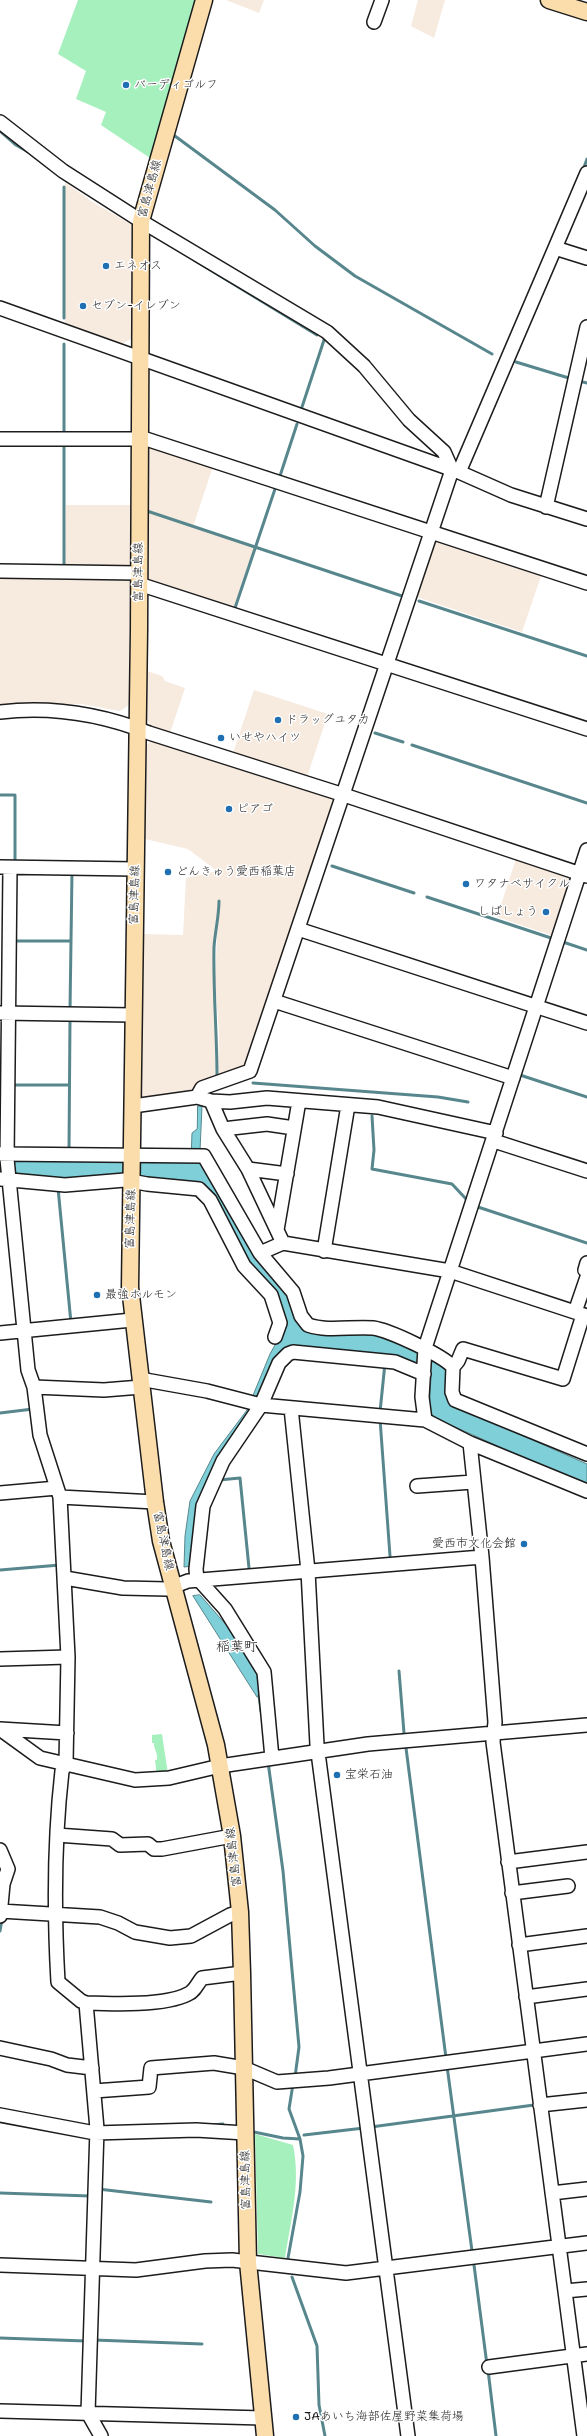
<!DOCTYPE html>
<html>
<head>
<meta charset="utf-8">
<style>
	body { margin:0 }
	canvas { display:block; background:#fff }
</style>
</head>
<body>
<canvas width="587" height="2436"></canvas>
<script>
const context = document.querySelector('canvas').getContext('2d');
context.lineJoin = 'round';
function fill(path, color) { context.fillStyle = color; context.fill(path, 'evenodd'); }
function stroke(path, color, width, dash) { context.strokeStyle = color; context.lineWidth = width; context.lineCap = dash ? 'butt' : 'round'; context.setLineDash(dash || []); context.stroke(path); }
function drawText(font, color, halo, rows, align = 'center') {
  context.font = font + ' "Shantell Sans","Klee One",sans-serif'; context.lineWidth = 3; context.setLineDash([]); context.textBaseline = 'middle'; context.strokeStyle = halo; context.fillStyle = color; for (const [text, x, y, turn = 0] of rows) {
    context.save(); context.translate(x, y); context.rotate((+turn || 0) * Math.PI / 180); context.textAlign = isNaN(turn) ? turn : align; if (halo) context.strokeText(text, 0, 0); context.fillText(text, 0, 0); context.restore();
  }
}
const built = new Path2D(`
	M226,0H264L259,13Z
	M418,0H445L434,38L411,26Z
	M65,182L91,201L132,225L131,339L122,344L65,323Z
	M147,442L214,463L193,527L254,548L232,613L147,584Z
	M66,505H130V569L65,568Z
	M438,536L543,570L522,632L417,597Z
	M0,573L130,575L129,705L120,711L81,704L0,706Z
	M147,671L162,676L165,681L185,688L170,733L152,727L146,718Z
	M254,690L328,714L307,777L233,753Z
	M152,740L331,799L334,804L247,1067L218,1077L219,1030L215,980L219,898L213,945L216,1078L193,1093L141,1100L143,934L183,935L186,878L217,871L188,849L145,839L146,746Z
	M516,859L570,877L572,881L554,936L497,917Z`);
const green = new Path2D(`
	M78,0H196L150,158L101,125L106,112L76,99L86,71L58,54Z
	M162,1734L168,1774L157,1776L155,1760H157C158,1752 154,1751 154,1743H152V1735Z
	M255,2134L293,2145C301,2183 291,2220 285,2258L258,2254Z`);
const water = new Path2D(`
	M198,1106H202L200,1151L207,1167L256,1259L291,1300L301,1327L307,1331L374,1335L435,1359L446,1369L449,1376L447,1395L485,1419L587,1464V1486L435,1418L429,1411L431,1377C426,1366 414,1362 403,1359L298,1348L220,1455L193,1566L184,1567L185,1536L190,1501L214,1454L247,1410L270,1354L284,1329L246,1259L198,1183L152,1180L123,1173L117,1176L54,1179L0,1176V1160L191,1159L192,1133L197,1129Z
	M200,1595L241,1642L260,1674L264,1697H257L193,1596Z`);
const stream = new Path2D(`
	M0,131L16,145L30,153
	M175,136L275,210L315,246L355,276L492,354
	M583,170L587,159
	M64,187V318
	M194,260L317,335L318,333
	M516,362L572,379
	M579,381L587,383
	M302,407L324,340
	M64,434V344
	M64,443V567
	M279,479L297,424
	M147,511L405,597
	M419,601L587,656
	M234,611L276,486
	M375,733L403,742
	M412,745L587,803
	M0,795H15V864
	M332,866L414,893
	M427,897L554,939
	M13,941H71
	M563,942L587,950
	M70,1010L72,872
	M520,1075L587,1097
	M217,1077C217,1033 213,991 214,947C215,932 219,916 219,901
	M253,1083L438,1097L468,1102
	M11,1085H69
	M372,1116L374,1150L372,1169L452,1184L467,1200
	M69,1150L70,1018
	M58,1188L71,1323
	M478,1207L587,1243
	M380,1412L385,1363
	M0,1413L33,1409
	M380,1419L390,1556
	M219,1480L240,1478L249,1568
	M0,1570L60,1565
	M399,1671L404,1733
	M259,1695L261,1711
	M406,1748L446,2058
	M268,1762L283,1871L299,2047L295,2077
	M0,1931L2,1919
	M447,2066L472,2251
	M211,2125L223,2124
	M371,2127L534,2105
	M254,2132L283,2138L300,2139
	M304,2135L364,2128
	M98,2189L211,2202
	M0,2193L90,2196
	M288,2258L300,2192L303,2156L300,2139L289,2109L293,2084
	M474,2265L487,2365
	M292,2277L317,2346L319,2405L325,2436
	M0,2338L86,2341
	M94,2340L202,2344
	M488,2370L496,2436`);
const minor = new Path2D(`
	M374,22L382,0
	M0,122L63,171L141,221L327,332L364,366L409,420L444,452L452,470L250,1071L202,1088L197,1097
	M587,173L555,248L587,258
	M0,308L459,472L511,495L587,519
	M0,439H146L587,583
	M459,472L555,248
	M546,507L587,327
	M0,571L138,573
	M139,584L587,729
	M0,712C52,706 101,714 149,733L344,795L587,876
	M0,867L135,869
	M10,868L7,1159L28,1370L34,1387L40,1435L60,1497L68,1657L66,1763L62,1771C54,1841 54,1912 58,1982L81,2001L86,2003L97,2129L88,2413L101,2436
	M298,929L587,1023
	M274,1001L513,1078
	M0,1013L133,1015
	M211,1101L230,1102L267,1098L378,1107L496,1133
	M133,1106L197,1097L211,1101L223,1129L248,1169L283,1243L450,1271L587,1316
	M223,1129L267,1124L294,1128
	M494,1141L587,1171
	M0,1154L204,1156L260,1253
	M248,1169L287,1174
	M0,1179L65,1185L125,1180L147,1184L199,1189L210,1200L244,1266L271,1295L280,1323L275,1337
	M277,1230L299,1101
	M283,1243L260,1253L293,1292L301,1316L308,1325C328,1332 353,1326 373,1328C389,1330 442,1355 453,1367L452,1392L455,1400L587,1454
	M324,1251L348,1105
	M587,1263L585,1270L587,1271
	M575,1312L587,1277
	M0,1333L132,1320
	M453,1367L458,1361L463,1349L563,1379L583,1315
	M140,1379L207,1391L261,1405L425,1420L470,1443L587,1491
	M34,1387L104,1390L141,1387
	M291,1408L308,1571L317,1745L408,2436
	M425,1420L422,1397L425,1348L587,850
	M470,1443L482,1557L495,1722L493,1742L584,2436
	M417,1486L473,1482
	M0,1493L57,1488
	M60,1497L155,1502
	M65,1578L123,1588L167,1589L188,1581L482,1557
	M197,1580L196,1569L203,1506L223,1461L261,1405L279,1363L288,1354L293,1352L395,1362L424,1374
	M199,1580L225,1609L264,1672L272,1758
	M0,1659L68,1657
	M0,1729L40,1758L135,1780L169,1778L220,1766L368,1744L587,1725
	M0,1729L67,1733
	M57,1835L112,1839L120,1845L148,1844L154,1849H162L232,1836
	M0,1850L8,1869L3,1884L0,1916
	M508,1862L587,1852
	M512,1893L568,1886
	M0,1911L100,1917L118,1923L135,1932L170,1938L191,1936L230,1915L240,1912
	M519,1945L587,1936
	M526,1997L587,1989
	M86,2003C113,2004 165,2006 188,1994C194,1992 198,1983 202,1978L242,1973
	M0,2048L51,2059L67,2065L92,2068
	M94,2091L149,2087L151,2068L214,2063L244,2068L277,2082L329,2078L587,2044
	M540,2105L587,2100
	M0,2115L95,2133L196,2130L245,2133
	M552,2193L587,2189
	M0,2265L136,2270L205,2261L232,2260L346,2273L587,2243
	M565,2291L587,2289
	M489,2367L587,2354
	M0,2411L263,2418`);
const major = new Path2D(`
	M204,0L141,221L139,630L130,1287L155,1502L161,1541L216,1745L232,1836L240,1912L242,1973L248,2262L265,2436
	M549,0L587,12`);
const markers = [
	[126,85,4,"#1f6fb2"],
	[106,266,4,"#1f6fb2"],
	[83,306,4,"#1f6fb2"],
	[278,720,4,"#1f6fb2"],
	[221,738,4,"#1f6fb2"],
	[229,809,4,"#1f6fb2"],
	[168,872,4,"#1f6fb2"],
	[466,884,4,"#1f6fb2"],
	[546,912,4,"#1f6fb2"],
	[97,1295,4,"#1f6fb2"],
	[524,1544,4,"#1f6fb2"],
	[337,1775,4,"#1f6fb2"],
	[296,2417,4,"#1f6fb2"]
];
const poiNames = [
	["バーディゴルフ",134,85],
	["エネオス",114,266],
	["セブン-イレブン",91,306],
	["ドラッグユタカ",286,720],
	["いせやハイツ",229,738],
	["ピアゴ",237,809],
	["どんきゅう愛西稲葉店",176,872],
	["ワタナベサイクル",474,884],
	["しばしょう",538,912,"right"],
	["最強ホルモン",105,1295],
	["愛西市文化会館",516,1544,"right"],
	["宝栄石油",345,1775],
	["JAあいち海部佐屋野菜集荷場",304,2417]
];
const streetNames = [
	["富島津島線",150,189,-75],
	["富島津島線",139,572,-90],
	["富島津島線",135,895,-89],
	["富島津島線",131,1219,-89],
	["富島津島線",163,1541,78],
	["富島津島線",234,1857,-97],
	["富島津島線",246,2180,-91]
];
const quarterNames = [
	["稲葉町",237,1647]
];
fill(built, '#f7eadf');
fill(green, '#a6f0be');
fill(water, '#7fcfd9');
stroke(water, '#57878d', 1);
stroke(stream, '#57878d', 3);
stroke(minor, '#1c1c1c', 16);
stroke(major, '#1c1c1c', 19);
stroke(minor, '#fff', 13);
stroke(major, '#fbddab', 16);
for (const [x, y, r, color] of markers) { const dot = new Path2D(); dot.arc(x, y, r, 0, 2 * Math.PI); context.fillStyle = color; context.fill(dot); stroke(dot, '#fff', 1.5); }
drawText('12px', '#1c1c1c', '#fff', poiNames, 'left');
drawText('12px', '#1c1c1c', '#fff', streetNames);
drawText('14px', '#1c1c1c', '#fff', quarterNames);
</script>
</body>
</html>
